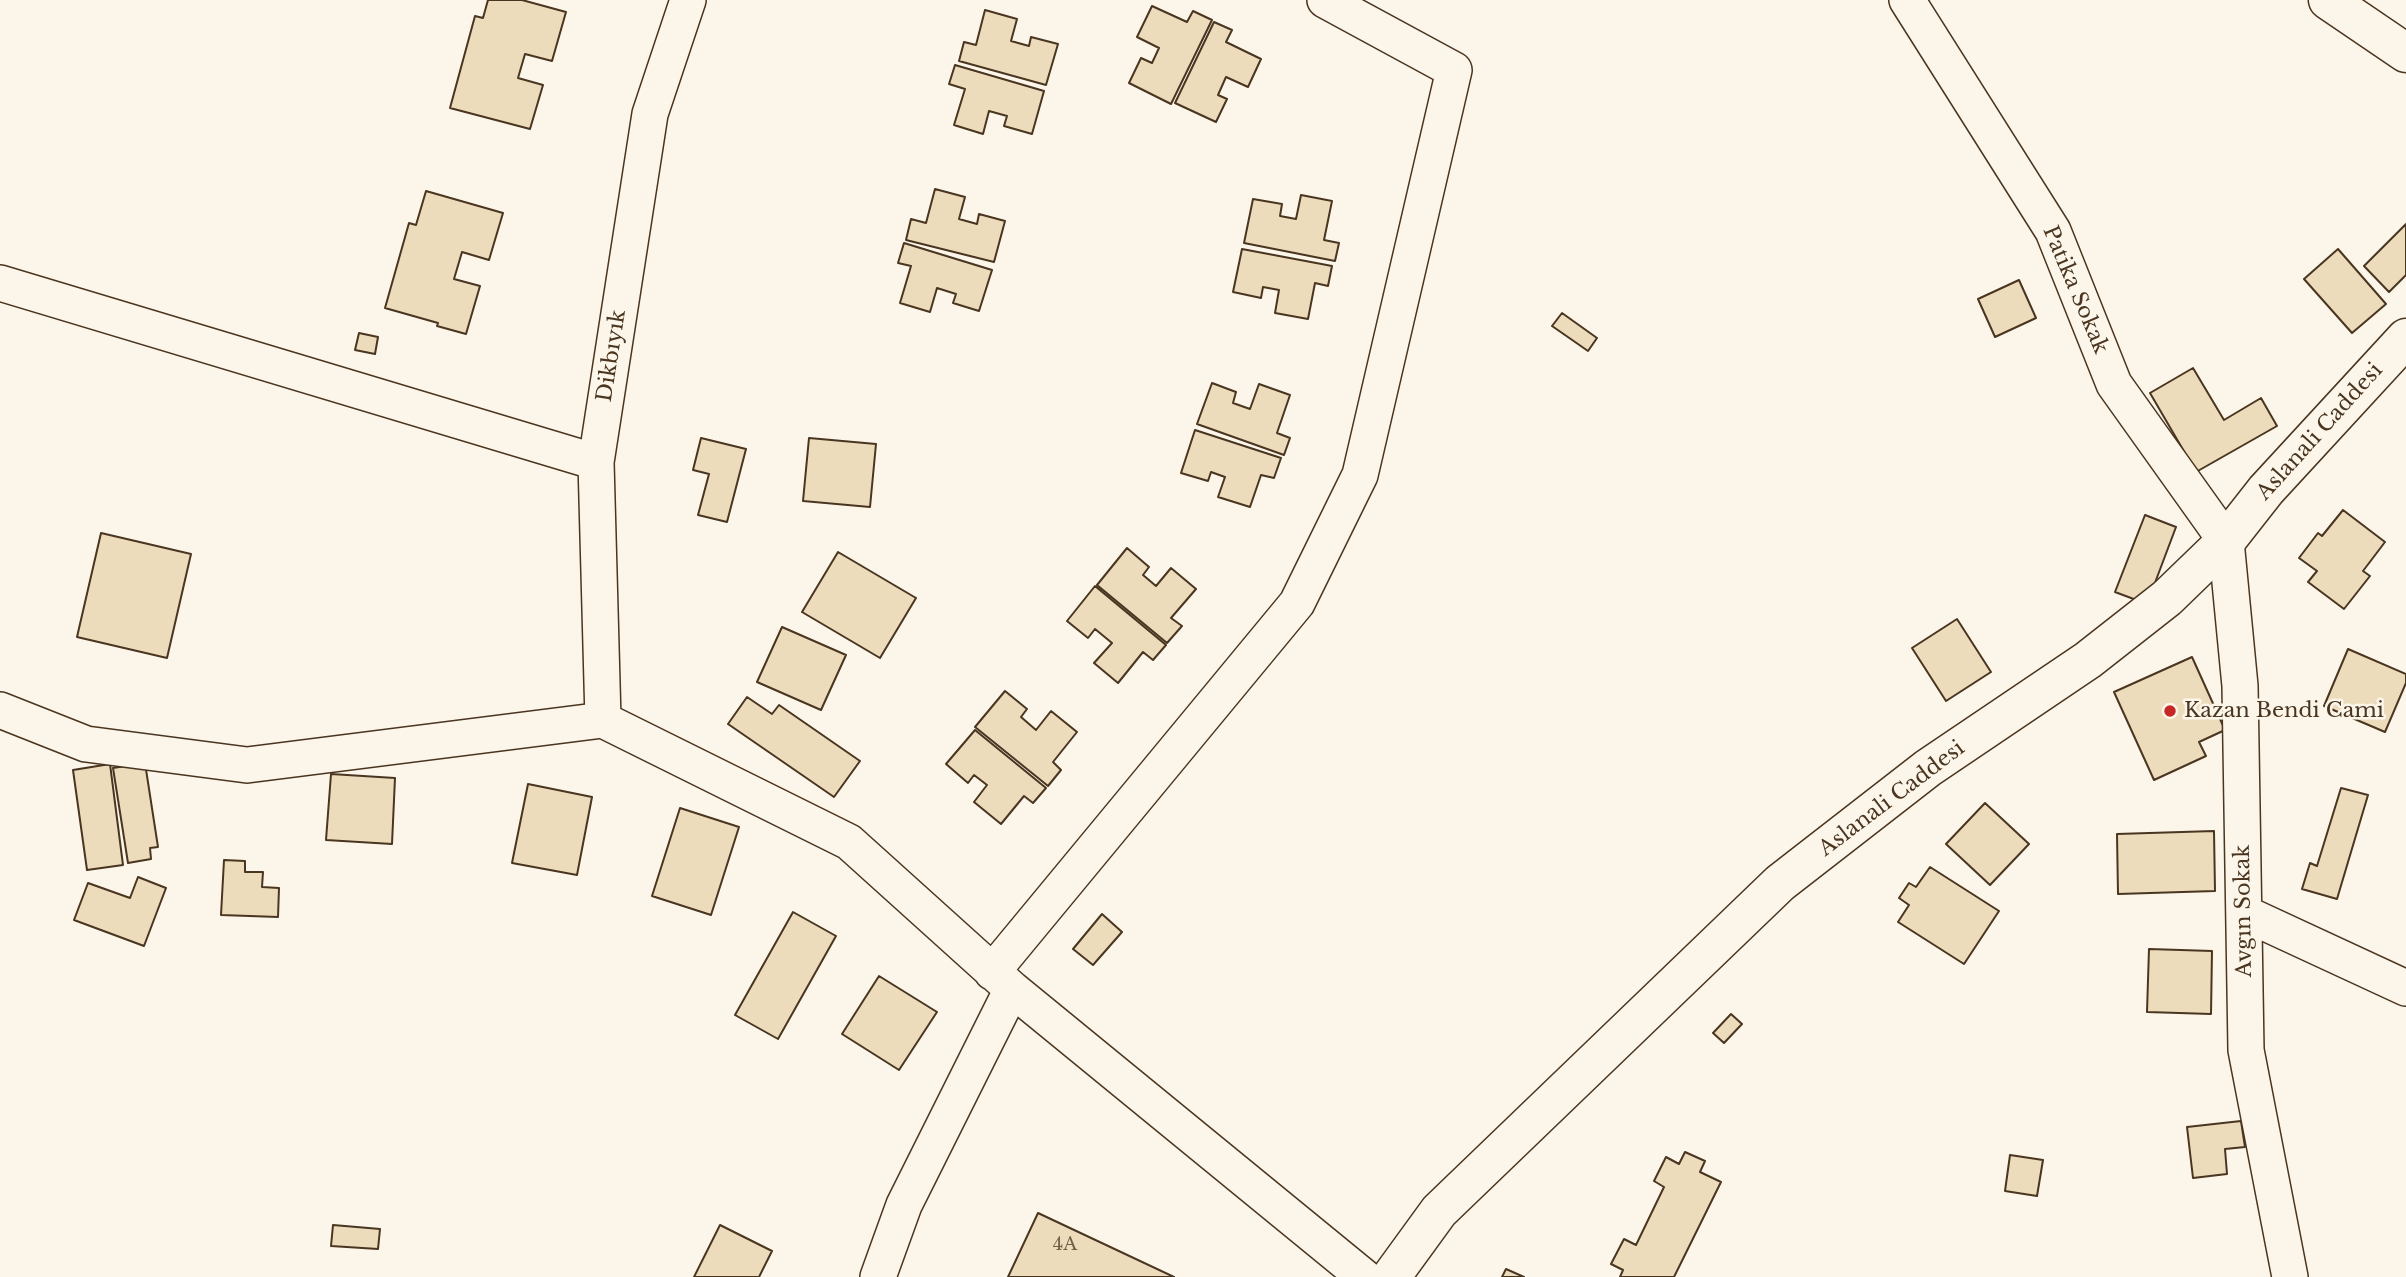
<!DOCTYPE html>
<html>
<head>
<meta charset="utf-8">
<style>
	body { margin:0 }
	canvas { display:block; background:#fbf6e9 }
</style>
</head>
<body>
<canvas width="2406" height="1277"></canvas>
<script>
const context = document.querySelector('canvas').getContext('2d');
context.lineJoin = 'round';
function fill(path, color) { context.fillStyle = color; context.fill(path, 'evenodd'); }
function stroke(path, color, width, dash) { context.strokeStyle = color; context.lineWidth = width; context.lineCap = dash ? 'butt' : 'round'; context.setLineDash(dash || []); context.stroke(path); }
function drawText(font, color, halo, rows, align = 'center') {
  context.font = font + ' "Libre Baskerville",serif'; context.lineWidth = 5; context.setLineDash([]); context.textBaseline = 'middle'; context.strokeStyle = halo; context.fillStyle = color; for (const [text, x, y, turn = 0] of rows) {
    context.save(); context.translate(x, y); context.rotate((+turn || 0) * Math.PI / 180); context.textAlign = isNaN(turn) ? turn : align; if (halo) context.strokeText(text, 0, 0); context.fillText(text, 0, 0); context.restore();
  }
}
const building = new Path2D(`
	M488,0H522L566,12L552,61L525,54L518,78L543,85L530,129L450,108L475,16L483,18Z
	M1152,6L1187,22L1193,11L1212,20L1171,104L1129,83L1141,58L1152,63L1159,48L1137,37Z
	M985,10L1017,19L1011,41L1029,46L1031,37L1058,44L1046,85L959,61L964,42L976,45Z
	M1214,22L1232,30L1226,42L1261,59L1248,87L1226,77L1218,95L1227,99L1216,122L1175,103Z
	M955,65L1044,91L1032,134L1004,126L1007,116L989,111L983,134L954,125L965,89L949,84Z
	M935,189L965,197L959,219L977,224L979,214L1005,221L994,262L906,240L911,219L926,223Z
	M426,191L503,213L489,260L462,252L454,279L480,286L466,334L437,326L438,323L385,308L409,223L416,225Z
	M1301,195L1332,201L1324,240L1339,243L1335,261L1244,243L1253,199L1282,204L1280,216L1296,219Z
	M2406,224V275L2389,292L2364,266Z
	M904,243L992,270L979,311L953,303L956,294L937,288L930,312L900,303L911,266L898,263Z
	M1242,249L1332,266L1328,286L1315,283L1308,319L1275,313L1279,290L1263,287L1261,298L1233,292Z
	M2338,249L2386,304L2352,333L2304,279Z
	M2019,280L2036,318L1995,337L1978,299Z
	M1562,313L1597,338L1588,351L1552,326Z
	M359,333L378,337L375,354L355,350Z
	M2193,368L2224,420L2261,398L2277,426L2196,472L2150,393Z
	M1212,383L1236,392L1233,403L1250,409L1259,384L1290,395L1277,433L1290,438L1284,455L1197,424Z
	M1195,430L1281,458L1274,478L1261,475L1250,507L1218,497L1225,477L1211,472L1208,481L1181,473Z
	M701,438L746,449L727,522L698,515L709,474L693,470Z
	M809,438L876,444L870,507L803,501Z
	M2343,510L2385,542L2363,571L2370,576L2344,609L2308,582L2317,571L2299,558L2318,533L2322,536Z
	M2145,515L2176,527L2147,604L2115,592Z
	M101,533L191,554L167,658L77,637Z
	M1127,548L1149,567L1143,575L1156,586L1171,568L1196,589L1171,618L1182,626L1167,643L1097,585Z
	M838,552L916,598L880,658L802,612Z
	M1095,586L1166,645L1153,660L1143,652L1118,683L1094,663L1112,643L1095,629L1088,638L1067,621Z
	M1957,619L1991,672L1946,701L1912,648Z
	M782,627L846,655L821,710L757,682Z
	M2348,649L2406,674V683L2385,732L2324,706Z
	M2192,657L2225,730L2199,742L2206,756L2154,780L2114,692Z
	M1005,691L1027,709L1021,717L1036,730L1051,711L1077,732L1053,762L1061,770L1048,786L975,727Z
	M747,697L772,714L779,705L860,761L834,797L728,724Z
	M975,730L1046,788L1033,803L1024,796L1001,824L974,802L987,785L974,775L968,783L946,764Z
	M145,763L158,847L150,848L151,859L128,863L113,768Z
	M110,764L123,865L87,870L73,770Z
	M331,774L395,778L392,844L326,840Z
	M528,784L592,797L577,875L512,863Z
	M2341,788L2368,795L2337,899L2302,889L2310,863L2317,866Z
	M1985,803L2029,844L1990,885L1946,844Z
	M680,808L739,827L711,915L652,896Z
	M2214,831L2215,891L2118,894L2117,834Z
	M224,860L245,861V872H263L262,887L279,888L278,917L221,915Z
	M1930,867L1999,911L1964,964L1898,922L1909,905L1899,898L1909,883L1916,887Z
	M138,877L166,888L144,946L74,920L88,883L130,898Z
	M793,912L836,936L778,1039L735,1015Z
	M1102,914L1122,932L1093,965L1073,949Z
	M2149,949L2212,951L2211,1014L2147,1012Z
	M879,976L937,1012L899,1070L842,1034Z
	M1731,1014L1742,1024L1724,1043L1713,1033Z
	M2241,1121L2245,1147L2225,1149L2227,1174L2193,1178L2187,1127Z
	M1685,1152L1705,1161L1700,1172L1721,1182L1674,1277H1620L1623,1270L1611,1264L1624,1239L1636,1245L1664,1187L1654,1181L1666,1157L1679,1164Z
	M2010,1155L2043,1160L2037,1196L2005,1191Z
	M1038,1213L1174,1277H1008Z
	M333,1225L380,1229L378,1249L331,1246Z
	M720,1225L772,1251L759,1277H694Z
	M1506,1269L1524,1277H1502Z`);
const street = new Path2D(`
	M1907,0L2053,231L2114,384L2226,541L2240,686L2246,1050L2290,1277
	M0,283L596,462
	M0,710L86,744L247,765L603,720L849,842L1012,989L1364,1277
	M603,720L596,462L650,114L688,0
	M2244,913L2406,988
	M992,972L1297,603L1360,475L1454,70L1325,0
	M878,1277L904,1205L1012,989`);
const secondary = new Path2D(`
	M2328,0L2406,53
	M1391,1277L1439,1211L1780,883L1928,768L2088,660L2167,598L2226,541L2266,490L2406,338`);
const markers = [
	[2170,711,7,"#c62828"]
];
const numberNames = [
	["4A",1065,1245]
];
const streetNames = [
	["Patika Sokak",2075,290,67],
	["Dikbıyık",612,356,-81],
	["Aslanali Caddesi",2320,432,-48],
	["Aslanali Caddesi",1892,799,-37],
	["Avgın Sokak",2244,911,-91]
];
const poiNames = [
	["Kazan Bendi Cami",2184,711]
];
fill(building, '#ecdcbc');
stroke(building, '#4a3520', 2);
stroke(street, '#4a3520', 38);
stroke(secondary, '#4a3520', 41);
stroke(street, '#fbf6e9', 35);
stroke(secondary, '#fbf6e9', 38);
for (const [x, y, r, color] of markers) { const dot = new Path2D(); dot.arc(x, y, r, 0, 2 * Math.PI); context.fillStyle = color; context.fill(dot); stroke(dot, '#fbf6e9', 2.5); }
drawText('18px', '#725f47', null, numberNames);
drawText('21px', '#4a3520', '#fbf6e9', streetNames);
drawText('21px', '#4a3520', '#fbf6e9', poiNames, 'left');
</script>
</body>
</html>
